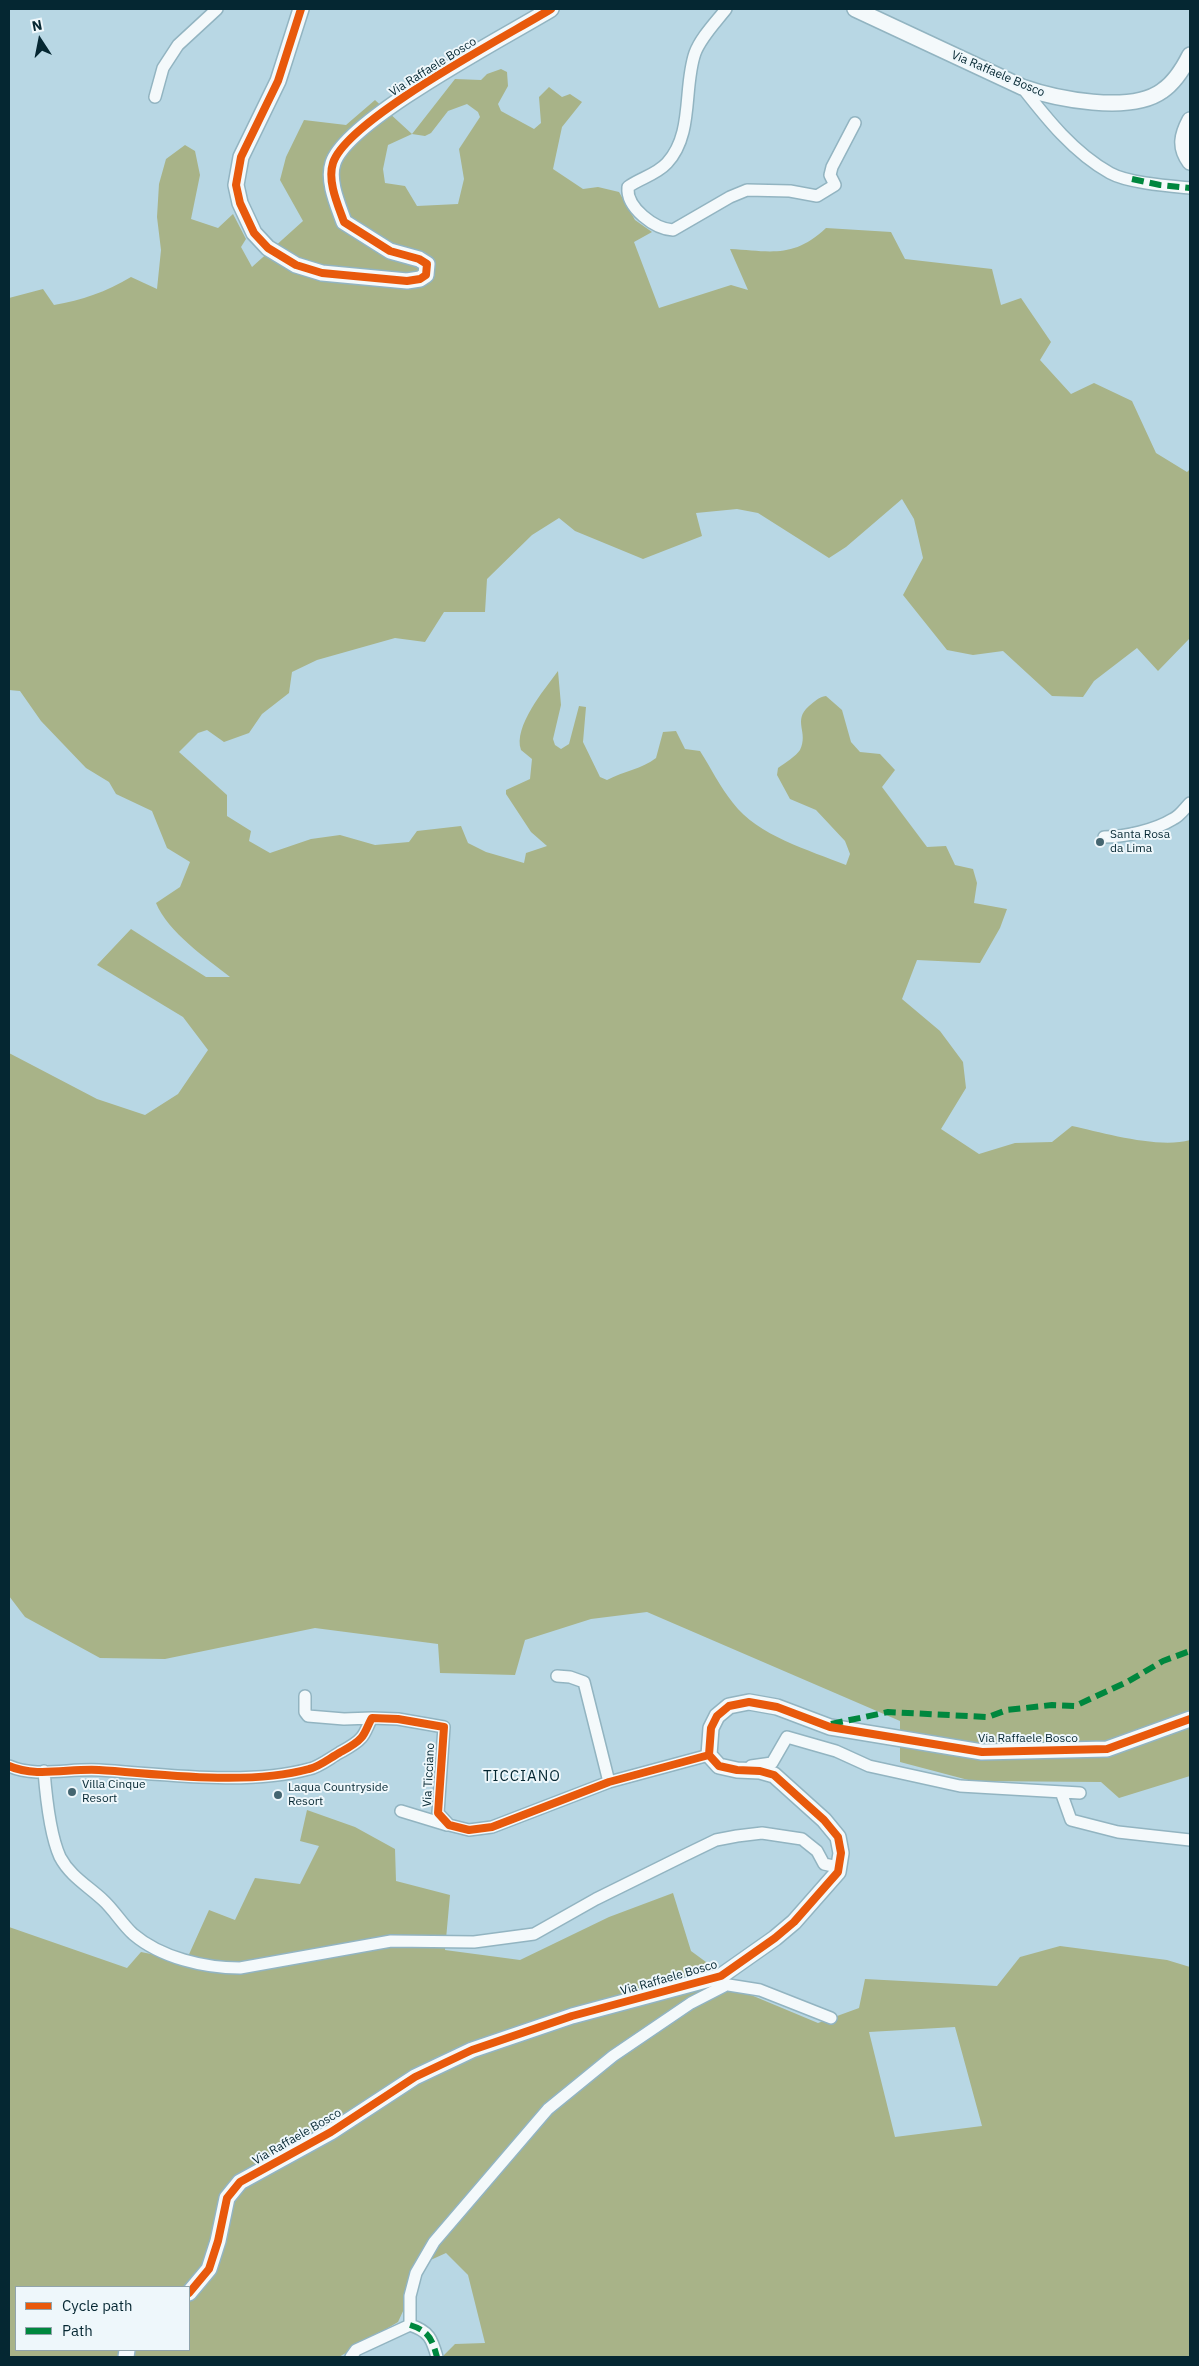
<!DOCTYPE html>
<html>
<head>
<meta charset="utf-8">
<style>
	body { margin:0 }
	#map { position:relative; width:1199px; height:2366px; overflow:hidden; background:#b8d7e4; font-family:"IBM Plex Sans",sans-serif }
	canvas { display:block }
	.frame { position:absolute; inset:0; border:10px solid #052732; pointer-events:none }
	.legend { position:absolute; left:15px; top:2286px; width:175px; height:65px; box-sizing:border-box; background:#eef7fb; border:1px solid #91a4ab; margin:0; padding:6px 9px; list-style:none; font-size:15px; color:#052732 }
	.legend li { display:flex; align-items:center; gap:10px; height:25px }
	.legend b { width:25px; border:1px solid #91a4ab }
	.north { position:absolute; left:15px; top:15px; width:50px; height:50px; -webkit-text-stroke:4px #eef7fb; paint-order:stroke; rotate:349deg; font-size:14px; font-weight:700; line-height:20px; text-align:center; color:#052732 }
	.north::after { content:''; display:block; margin:auto; width:18px; height:22px; background:#052732; clip-path:polygon(50% 0,100% 100%,50% 72%,0 100%) }
</style>
</head>
<body>
<div id="map">
<canvas width="1199" height="2366"></canvas>
<div class="frame"></div>
<ul class="legend">
<li><b style="height:6px;background:#e8590c"></b>Cycle path</li>
<li><b style="height:6px;background:#00873e"></b>Path</li>
</ul>
<div class="north">N</div>
</div>
<script>
const context = document.querySelector('canvas').getContext('2d');
context.lineJoin = 'round';
function fill(path, color) { context.fillStyle = color; context.fill(path, 'evenodd'); }
function stroke(path, color, width, dash) { context.strokeStyle = color; context.lineWidth = width; context.lineCap = dash ? 'butt' : 'round'; context.setLineDash(dash || []); context.stroke(path); }
function drawText(font, color, halo, rows, align = 'center') {
  context.font = font + ' "IBM Plex Sans",sans-serif'; context.lineWidth = 4; context.setLineDash([]); context.textBaseline = 'middle'; context.strokeStyle = halo; context.fillStyle = color; for (const [text, x, y, turn = 0] of rows) {
    context.save(); context.translate(x, y); context.rotate((+turn || 0) * Math.PI / 180); context.textAlign = isNaN(turn) ? turn : align; if (halo) context.strokeText(text, 0, 0); context.fillText(text, 0, 0); context.restore();
  }
}
const forest = new Path2D(`
	M501,69L507,72L508,86L498,104L501,111L534,129L541,123L539,97L549,87L562,97L570,94L582,102L562,127L553,169L583,189L598,187L619,192L635,220L652,232L634,242L659,308L731,285L748,290L730,249C770,251 793,259 826,228L891,232L905,259L992,269L1001,305L1021,298L1051,342L1040,360L1071,394L1094,383L1132,401L1156,453L1187,472L1190,469V638L1158,671L1137,648L1094,681L1083,697L1052,696L1003,651L973,655L947,650L903,595L923,558L914,519L902,499L846,547L829,558L758,513L737,509L696,513L702,536L643,559L575,531L559,518L532,535L487,579L485,612H444L425,642L395,638L317,660L292,672L289,693L262,714L249,733L224,742L207,730L198,733L179,752L227,795V816L251,831L249,841L270,853L311,839L340,835L375,845L409,842L417,831L461,826L468,843L486,852L524,863L526,853L547,846L531,832L506,794V790L530,779L532,759L521,750C513,727 544,690 558,671L561,705L553,739L555,745L561,749L569,744L579,706L586,707L583,742L600,777L607,780C624,771 642,769 656,758L663,732L676,731L685,749L700,751C711,768 720,787 733,803C758,836 809,850 846,865L850,854L845,841L816,810L790,799L777,775L778,768C785,763 796,756 800,750C809,732 792,721 809,706C815,701 819,697 826,696L842,710L851,742L860,752L880,754L895,770L882,787L927,847L946,846L955,865L973,869L977,883L974,903L1007,909L1000,928L980,963L917,960L902,999L940,1031L963,1062L966,1088L941,1129L979,1154L1015,1143L1052,1142L1072,1126C1104,1133 1159,1149 1190,1140V1776L1119,1798L1101,1782L972,1781L900,1762V1721L647,1612L591,1619L525,1640L515,1675L440,1673L438,1644L315,1628L165,1659L100,1658L25,1617L9,1596V1053L97,1099L145,1115L178,1094L208,1050L183,1017L97,965L131,929L206,977H230C206,958 168,932 156,903L180,887L190,862L167,848L152,811L116,794L109,782L86,768L41,721L20,691L9,690V298L43,289L54,305C82,300 106,292 131,277L157,289L161,250L157,217L159,184L166,159L185,145L195,151L200,175L191,219L218,228L233,214L246,239L241,247L252,267L303,221L280,180L286,157L304,120L346,125L375,100L412,134L455,79L481,80L487,74ZM467,104L478,112L480,117L459,149L464,179L458,204L417,206L405,186L385,183L383,169L388,145L412,134L425,136L431,133L448,111Z
	M307,1810L355,1827L395,1849L396,1881L450,1895L445,1950L520,1960L609,1917L673,1893L691,1951L751,1995L818,2023L859,2008L865,1979L997,1986L1020,1957L1060,1946L1167,1960L1190,1967V2357H442L455,2344L485,2343L468,2275L446,2253L413,2268L406,2291L404,2309L398,2322L339,2357H9V1927L127,1968L141,1952L186,1961L209,1910L235,1920L255,1878L300,1884L319,1846L300,1841ZM955,2027L982,2126L895,2137L869,2032ZM16,2287H189V2350H16Z`);
const street = new Path2D(`
	M726,9C716,22 701,37 695,53C683,87 694,134 667,163C656,175 640,178 628,187C626,208 655,229 673,230L730,197L747,190L790,191L817,196L835,185L830,175L832,167L855,123
	M1022,87C1047,119 1074,153 1110,173C1128,183 1169,186 1190,188
	M155,97L163,68L178,45L217,9
	M1104,837C1125,837 1155,830 1173,819C1180,816 1185,808 1190,803
	M557,1676L570,1677L584,1682L609,1782
	M305,1696V1712L308,1716L344,1719L372,1718
	M9,1766C36,1778 70,1768 99,1770C163,1774 247,1786 309,1769C319,1767 330,1758 339,1753C346,1749 356,1744 361,1738C366,1733 368,1724 372,1718L398,1719L444,1727L438,1813L449,1825L469,1830L492,1827L609,1782L709,1755
	M751,1766L772,1763L787,1737L836,1751L869,1766L960,1786L1080,1793
	M44,1771C46,1796 50,1835 60,1857C70,1876 88,1886 103,1900C114,1910 122,1924 133,1934C161,1958 205,1968 240,1968L391,1941L474,1942L534,1934L596,1899L683,1856L716,1840L737,1836L762,1833L802,1839L817,1851L824,1864L838,1867
	M1061,1792L1071,1820L1118,1832L1190,1840
	M401,1811L447,1825
	M716,1983L760,1990L831,2018
	M410,2325C429,2331 432,2339 437,2357
	M351,2357L356,2350L410,2325V2296L416,2273L434,2242L548,2109L613,2056L691,2003L724,1986`);
const secondary = new Path2D(`
	M301,9L278,81L241,157L236,185L240,203L254,233L268,248L296,265L322,273L407,281L420,279L426,275L427,264L419,259L390,251L344,222C338,205 327,181 333,163C347,119 507,36 551,9
	M855,9L1022,87C1056,99 1130,114 1162,91C1174,83 1184,67 1190,55
	M1190,120C1182,135 1179,147 1190,162
	M189,2293L209,2269L218,2241L227,2198L240,2182L331,2132L415,2077L472,2050L572,2016L721,1976L775,1938L794,1922L838,1872L841,1853L838,1837L824,1820L774,1775L760,1771L737,1770L719,1766L709,1755L711,1728L717,1716L729,1706L749,1702L777,1707L830,1727L982,1752L1107,1749L1190,1719
	M126,2357L127,2350`);
const quiet = new Path2D(`
	M1132,179L1160,185L1190,188
	M831,1724L888,1712L988,1717L1007,1710L1052,1705L1075,1706L1127,1682L1163,1661L1190,1651
	M410,2325C429,2331 432,2339 437,2357`);
const cycleway = new Path2D(`
	M301,9L278,81L241,157L236,185L240,203L254,233L268,248L296,265L322,273L407,281L420,279L426,275L427,264L419,259L390,251L344,222C338,205 327,181 333,163C347,119 507,36 551,9
	M9,1766C36,1778 70,1768 99,1770C163,1774 247,1786 309,1769C319,1767 330,1758 339,1753C346,1749 356,1744 361,1738C366,1733 368,1724 372,1718L398,1719L444,1727L438,1813L449,1825L469,1830L492,1827L609,1782L709,1755
	M189,2293L209,2269L218,2241L227,2198L240,2182L331,2132L415,2077L472,2050L572,2016L721,1976L775,1938L794,1922L838,1872L841,1853L838,1837L824,1820L774,1775L760,1771L737,1770L719,1766L709,1755L711,1728L717,1716L729,1706L749,1702L777,1707L830,1727L982,1752L1107,1749L1190,1719`);
const markers = [
	[1100,842,5,"#446570"],
	[72,1792,5,"#446570"],
	[278,1795,5,"#446570"]
];
const streetNames = [
	["Via Raffaele Bosco",433,67,-32],
	["Via Raffaele Bosco",998,74,23],
	["Via Raffaele Bosco",1028,1739],
	["Via Ticciano",429,1775,-87],
	["Via Raffaele Bosco",669,1978,-16],
	["Via Raffaele Bosco",297,2137,-30]
];
const poiNames = [
	["Santa Rosa",1110,835],
	["da Lima",1110,849],
	["Villa Cinque",82,1785],
	["Resort",82,1799],
	["Laqua Countryside",288,1788],
	["Resort",288,1802]
];
const quarterNames = [
	["TICCIANO",522,1777]
];
fill(forest, '#a8b388');
stroke(street, '#92b4c1', 14);
stroke(secondary, '#92b4c1', 18);
stroke(street, '#f4f9fb', 11);
stroke(secondary, '#f4f9fb', 15);
stroke(quiet, '#00873e', 6, [12, 6]);
stroke(cycleway, '#e8590c', 8);
for (const [x, y, r, color] of markers) { const dot = new Path2D(); dot.arc(x, y, r, 0, 2 * Math.PI); context.fillStyle = color; context.fill(dot); stroke(dot, '#eef7fb', 2); }
drawText('12px', '#052732', '#eef7fb', streetNames);
drawText('12px', '#052732', '#eef7fb', poiNames, 'left');
context.letterSpacing = '1px';
drawText('15px', '#052732', '#eef7fb', quarterNames);
context.letterSpacing = '0px';
</script>
</body>
</html>
